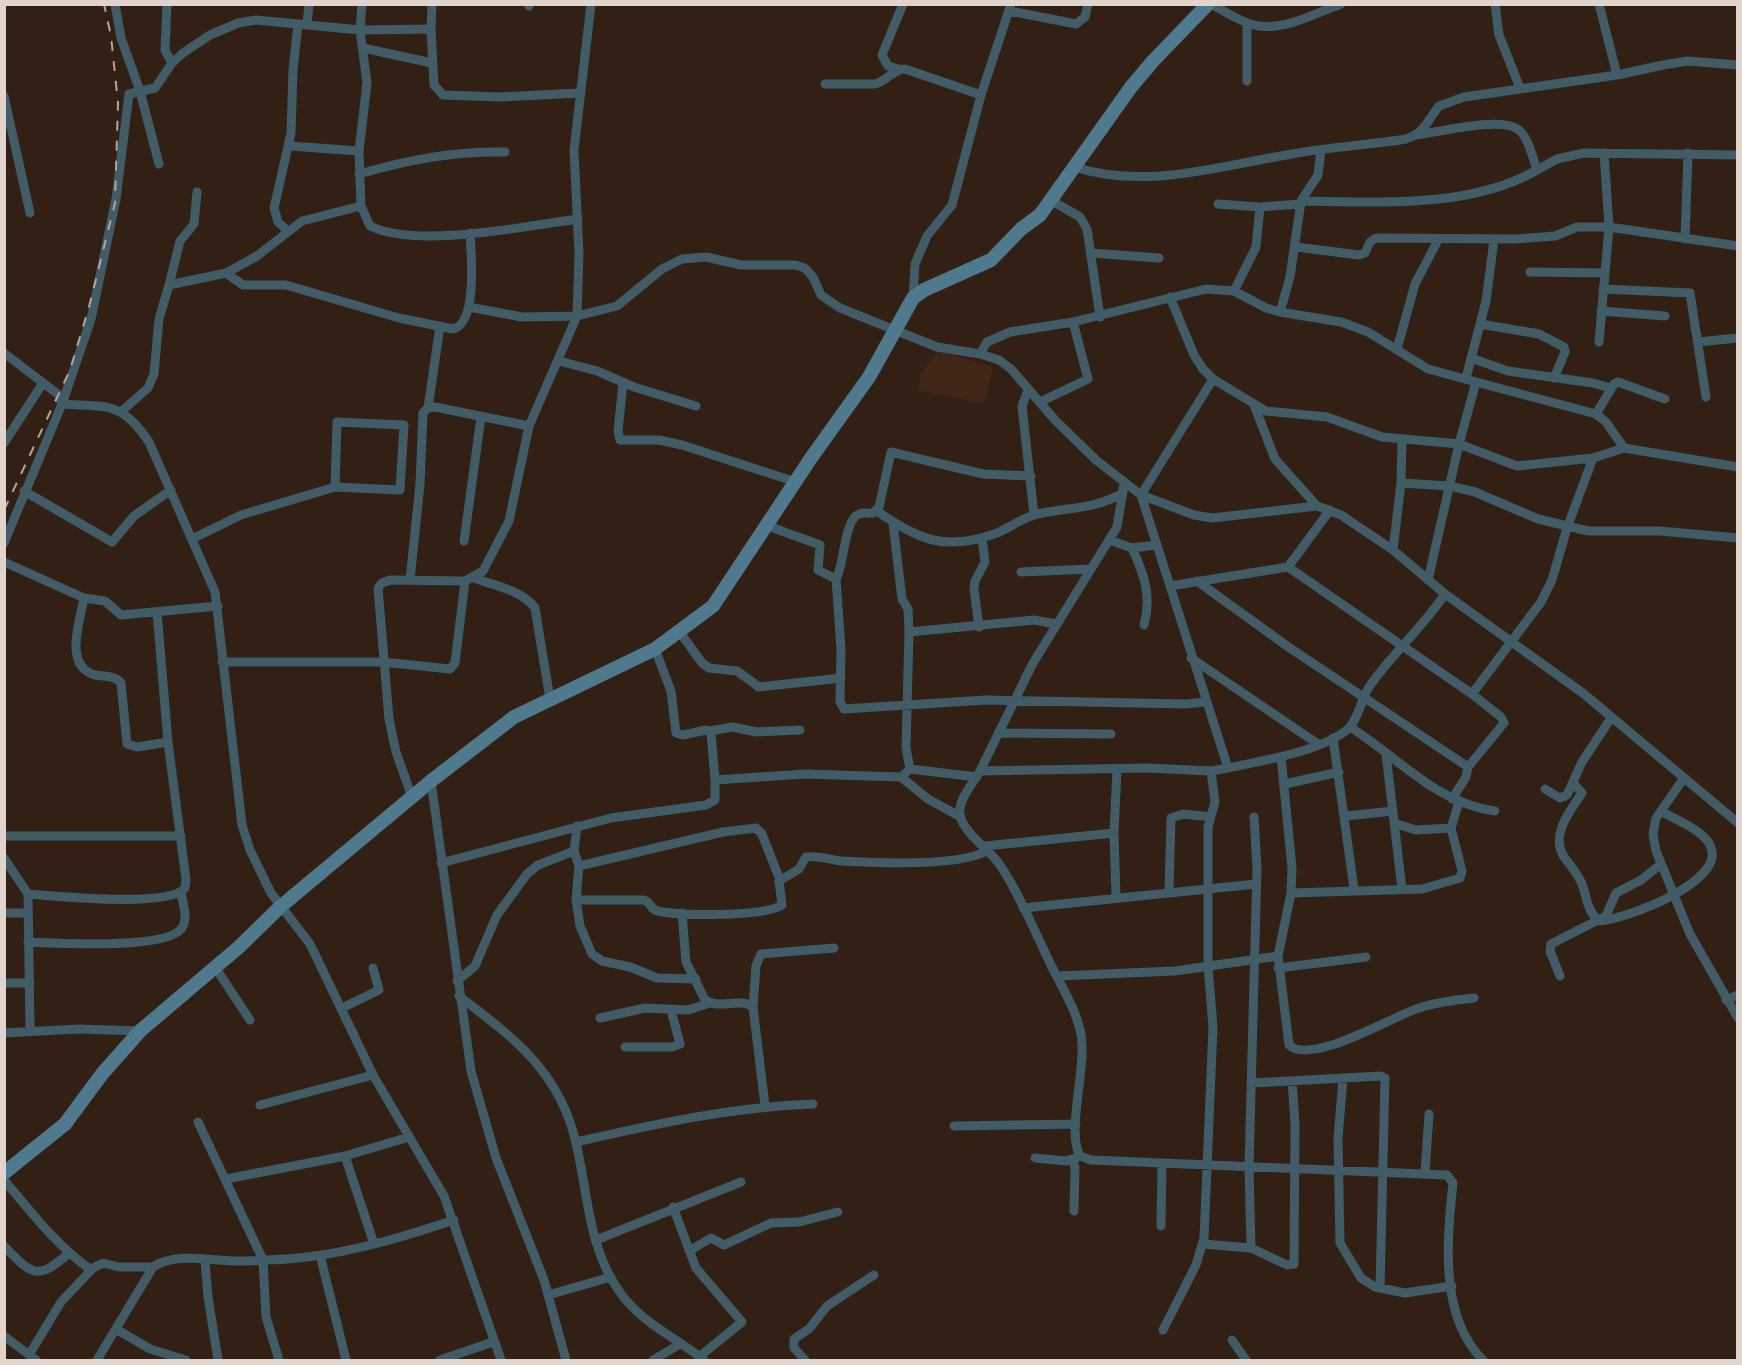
<!DOCTYPE html>
<html>
<head>
<meta charset="utf-8">
<style>
	body { margin:0 }
	#map { position:relative; width:1742px; height:1365px; overflow:hidden; background:#322014; font-family:"Fira Sans Condensed",sans-serif }
	canvas { display:block }
	.frame { position:absolute; inset:0; border:6px solid #e1d4cc; pointer-events:none }
</style>
</head>
<body>
<div id="map">
<canvas width="1742" height="1365"></canvas>
<div class="frame"></div>
</div>
<script>
const context = document.querySelector('canvas').getContext('2d');
context.lineJoin = 'round';
function fill(path, color) { context.fillStyle = color; context.fill(path, 'evenodd'); }
function stroke(path, color, width, dash) { context.strokeStyle = color; context.lineWidth = width; context.lineCap = dash ? 'butt' : 'round'; context.setLineDash(dash || []); context.stroke(path); }
const built = new Path2D(`
	M938,350L993,367L984,404L918,390L921,374Z`);
const street = new Path2D(`
	M115,4L121,38L140,91L159,164
	M167,4L165,50L172,63
	M529,4V6
	M591,4L574,150L579,253L577,316L617,306L662,269L682,259L706,257L741,265H795L805,268L813,277L821,295L840,308L937,347L980,354L999,360L1011,369L1055,420L1096,460L1141,495L1194,515L1212,518L1317,506L1341,515L1393,550L1445,594L1584,694L1738,823
	M1211,4C1226,12 1242,23 1259,26C1285,30 1317,13 1341,4
	M1495,4L1499,35L1520,88
	M1599,4L1617,75
	M1010,11L1076,24L1085,17L1088,4
	M1247,23V81
	M307,24L309,4
	M431,29L434,85L443,95L500,97L580,93
	M363,48L432,63
	M899,69L888,66L882,55L903,4
	M825,84H875C887,81 892,70 905,69L981,95
	M4,96L30,213
	M1417,135C1439,132 1504,115 1520,131C1529,139 1533,159 1537,170L1557,159L1584,153L1738,155
	M290,146L359,151
	M1074,167C1148,190 1218,166 1292,154C1329,147 1368,145 1406,139C1425,133 1427,121 1439,106L1464,97L1617,75L1663,65L1688,61L1738,65
	M359,174C408,160 453,151 505,152
	M1052,201L1080,217L1087,229L1100,317
	M1301,201C1376,202 1470,209 1537,170
	M1218,204L1260,207L1301,204
	M361,206L370,226C418,249 525,226 578,219
	M288,231L278,222L274,208L291,133L293,70L298,24
	M1685,239L1688,153
	M1296,247L1359,255L1365,253L1370,242L1376,238L1516,239L1555,236L1577,227H1609L1738,246
	M1091,253L1159,258
	M1530,272L1605,273
	M226,273L243,285H286L399,318L453,329C478,323 471,254 470,233
	M169,285L180,241L194,224L197,192
	M1603,289L1690,293L1706,397
	M1234,291L1256,247L1260,207
	M1170,297L1194,355L1203,369L1213,379L1266,411L1327,417L1382,437L1459,444L1517,466L1593,458L1624,448
	M913,298L915,264L927,236L952,205L981,95L1011,4
	M1601,311L1665,316
	M1280,312L1341,322L1368,332L1428,369L1476,382L1459,444L1428,580
	M1480,324L1539,334L1564,347L1565,352L1554,378
	M1599,342L1609,227L1604,153
	M1698,342L1738,338
	M1397,349L1415,284L1438,240
	M4,353L59,395L62,404C107,407 122,401 149,442L215,592L242,825L250,850L271,893L310,944L373,1075L444,1196L501,1360
	M980,354L987,342L1010,332L1073,322L1206,289L1234,291L1266,308L1280,312L1290,277L1301,201L1318,175L1321,150
	M1471,358L1508,371L1593,383L1611,388
	M559,361L597,371L634,387L696,406
	M1466,378L1486,301L1494,240
	M1213,379L1141,495L1228,768L1211,771L1148,768L980,771C973,783 957,801 960,816C965,834 989,849 1000,865C1020,895 1034,930 1050,963C1061,986 1076,1009 1081,1034C1087,1068 1066,1131 1080,1156L1091,1160L1447,1175L1453,1183C1447,1239 1439,1317 1483,1360
	M1476,382L1596,414L1606,422L1624,448L1738,467
	M623,383L618,431L620,440H659L682,445L796,482
	M1028,390L1022,406L1034,515
	M1040,402L1088,379L1073,322
	M1254,405L1275,459L1317,506
	M428,408L440,326
	M122,411L148,388L154,374L159,319L169,285L226,273L257,256L302,221L361,206L359,151L367,83L360,30L431,29L432,4
	M1596,414L1614,384L1618,382L1665,399
	M4,443L43,383
	M1401,483L1450,486L1475,492L1538,519L1588,531H1660L1738,538
	M24,491L112,542L134,516L171,490
	M877,511C918,540 946,552 997,533C1009,528 1021,519 1034,515C1065,507 1094,510 1123,493
	M893,523L902,599L908,609L909,632
	M768,526L820,545L818,570L836,579L841,649L840,702L844,709L986,700L1186,704L1205,702
	M192,539L241,515L335,487L337,422L404,425L400,490L335,487
	M1109,540L1132,548L1156,545
	M464,541L481,417
	M4,543L62,404L91,319L116,199L129,94L155,88L172,63L183,53L210,35L238,23L256,20L360,30L362,4
	M1132,548C1144,574 1152,596 1144,625
	M1393,550L1401,483L1402,441
	M4,562L84,598L105,601L121,615L218,606
	M1288,567L1330,510
	M1021,572L1090,569
	M474,578C495,586 522,590 535,608L550,699
	M836,579C844,567 844,519 859,514C863,512 869,514 873,513L879,507L891,452L983,474L1031,476
	M410,580L420,484L423,413L428,408L435,407L529,426
	M1197,581L1287,646L1468,767
	M1170,586L1288,567L1472,694L1541,602L1552,580L1567,528L1593,458
	M84,598C80,621 63,666 95,675C104,677 115,675 121,683L127,744L137,747L168,742
	M979,627L974,589L975,581L985,562L982,538
	M679,631L702,663L709,668L737,671L759,687L841,678
	M655,649L671,691L676,733L683,735L706,730L711,733L715,780L805,774L901,777L910,769L977,777
	M1191,658L1318,744
	M222,662H383L450,669L455,663L465,581
	M1350,727C1398,757 1435,803 1495,811
	M709,731L733,727L756,732L800,730
	M998,733L1111,734
	M1333,738L1354,889
	M1386,754L1402,889
	M1281,757L1292,868L1291,893L1278,956L1289,1045C1311,1066 1393,1016 1419,1008C1437,1002 1455,1000 1474,998
	M1228,768C1261,761 1324,751 1349,728C1359,718 1361,699 1369,687C1392,654 1422,628 1445,594
	M910,769L906,748L909,632L1034,620L1056,624
	M980,771L1033,663L1117,527L1124,484
	M901,777L928,799L961,817
	M1684,778L1656,818L1653,834L1656,851L1690,934L1738,1018
	M431,781L471,1071L496,1158L544,1280L566,1360
	M1573,783L1582,793C1570,811 1550,835 1564,857C1571,866 1578,874 1582,884C1587,897 1587,913 1600,921C1626,919 1729,881 1710,845C1702,829 1675,820 1661,811
	M1285,784L1339,772
	M1545,789L1560,798L1567,795L1582,762L1611,718
	M412,797L396,752L389,719L378,588L382,583L390,580L465,581L483,571L509,521L529,426L577,316L522,317L469,307
	M1452,799L1466,777L1468,767L1504,723L1501,717L1472,694
	M1346,816L1393,811
	M1394,823L1416,830L1451,828
	M1114,833L1117,769
	M4,836H181
	M985,846L1114,833L1116,897
	M574,851L579,866L576,900L580,926L592,954L602,961L630,967L657,978L696,979
	M4,858L28,894L30,1031
	M441,863L611,818L706,805L715,800V780
	M579,866L723,832L756,828L762,834L780,880
	M1169,891L1171,818L1183,814L1211,817
	M1291,893L1422,889L1460,878L1462,871L1451,828L1459,802
	M28,894C56,896 169,908 185,888L186,880L168,742L157,612
	M576,900H644C651,902 650,909 657,911C680,916 763,917 782,905L779,881L799,869L806,857C818,855 830,860 842,861C877,863 961,867 988,850
	M1023,908L1256,884
	M4,913H28
	M682,913L686,962L705,1000C719,1010 740,997 753,1007L765,1106
	M28,942C56,943 164,950 181,929C189,920 183,904 181,893
	M215,967L250,1020
	M1278,968L1366,957
	M1057,976L1175,971L1278,956
	M1560,976L1550,951L1551,944L1606,916L1616,893L1641,880L1661,864
	M457,981L475,966L497,915L527,874L538,865L574,851L577,826
	M4,983H30
	M459,996C514,1038 560,1072 576,1143C588,1193 588,1247 619,1291C640,1322 675,1337 704,1360
	M1726,1000L1738,995
	M753,1007L756,966L761,954L834,948
	M342,1008L379,990L373,968
	M600,1018L645,1008L688,1010L710,1003
	M4,1033L79,1029L140,1031
	M625,1047H672L680,1044L671,1010
	M1343,1078L1338,1138L1340,1243L1361,1278L1375,1287L1405,1293L1452,1286
	M1252,1083L1381,1076L1385,1078L1380,1288
	M260,1105L373,1075
	M198,1122L263,1260L266,1317L279,1360
	M954,1126L1076,1124
	M576,1142C655,1124 732,1107 813,1104
	M345,1156L374,1244
	M1035,1158L1066,1161L1078,1157
	M1072,1160L1075,1167L1074,1211
	M1425,1173L1429,1114
	M226,1179L345,1156L409,1137
	M4,1180C32,1213 56,1245 91,1270
	M673,1207L696,1268L742,1322L699,1357
	M1161,1226L1162,1163
	M596,1240L741,1182
	M1203,1244L1251,1248L1287,1265L1294,1264L1295,1124L1292,1081
	M4,1246C32,1275 37,1281 68,1254
	M1251,1248L1249,1167L1257,868L1254,817
	M689,1251L711,1238L724,1245L771,1223L799,1222L838,1212
	M320,1255L346,1360
	M205,1261L208,1297L218,1360
	M548,1295L611,1277
	M116,1329L150,1349L186,1360
	M1163,1330L1196,1265L1204,1238L1213,1027L1208,966V827L1215,802L1211,771
	M4,1336L36,1360
	M1232,1340L1246,1360
	M29,1355L61,1302L93,1268L103,1263L119,1267H153
	M97,1360L153,1267C176,1251 214,1262 242,1261C264,1260 285,1260 307,1257C357,1251 406,1236 454,1220
	M440,1360L493,1342
	M653,1360L680,1344
	M805,1360L794,1348V1339L809,1329L827,1306L874,1275`);
const secondary = new Path2D(`
	M4,1173L65,1124L102,1074L140,1031L239,947L280,907L431,781L514,717L655,649L713,606L811,458L869,377L913,298L924,290L991,260L1021,229L1040,215L1131,87L1153,61L1208,4`);
const rail = new Path2D(`
	M4,510L70,370L89,307L115,203L118,103L111,36L104,4`);
fill(built, '#3f2617');
stroke(street, '#415b67', 9);
stroke(secondary, '#4f798d', 14);
stroke(rail, '#b5a69d', 2, [10, 10]);
</script>
</body>
</html>
